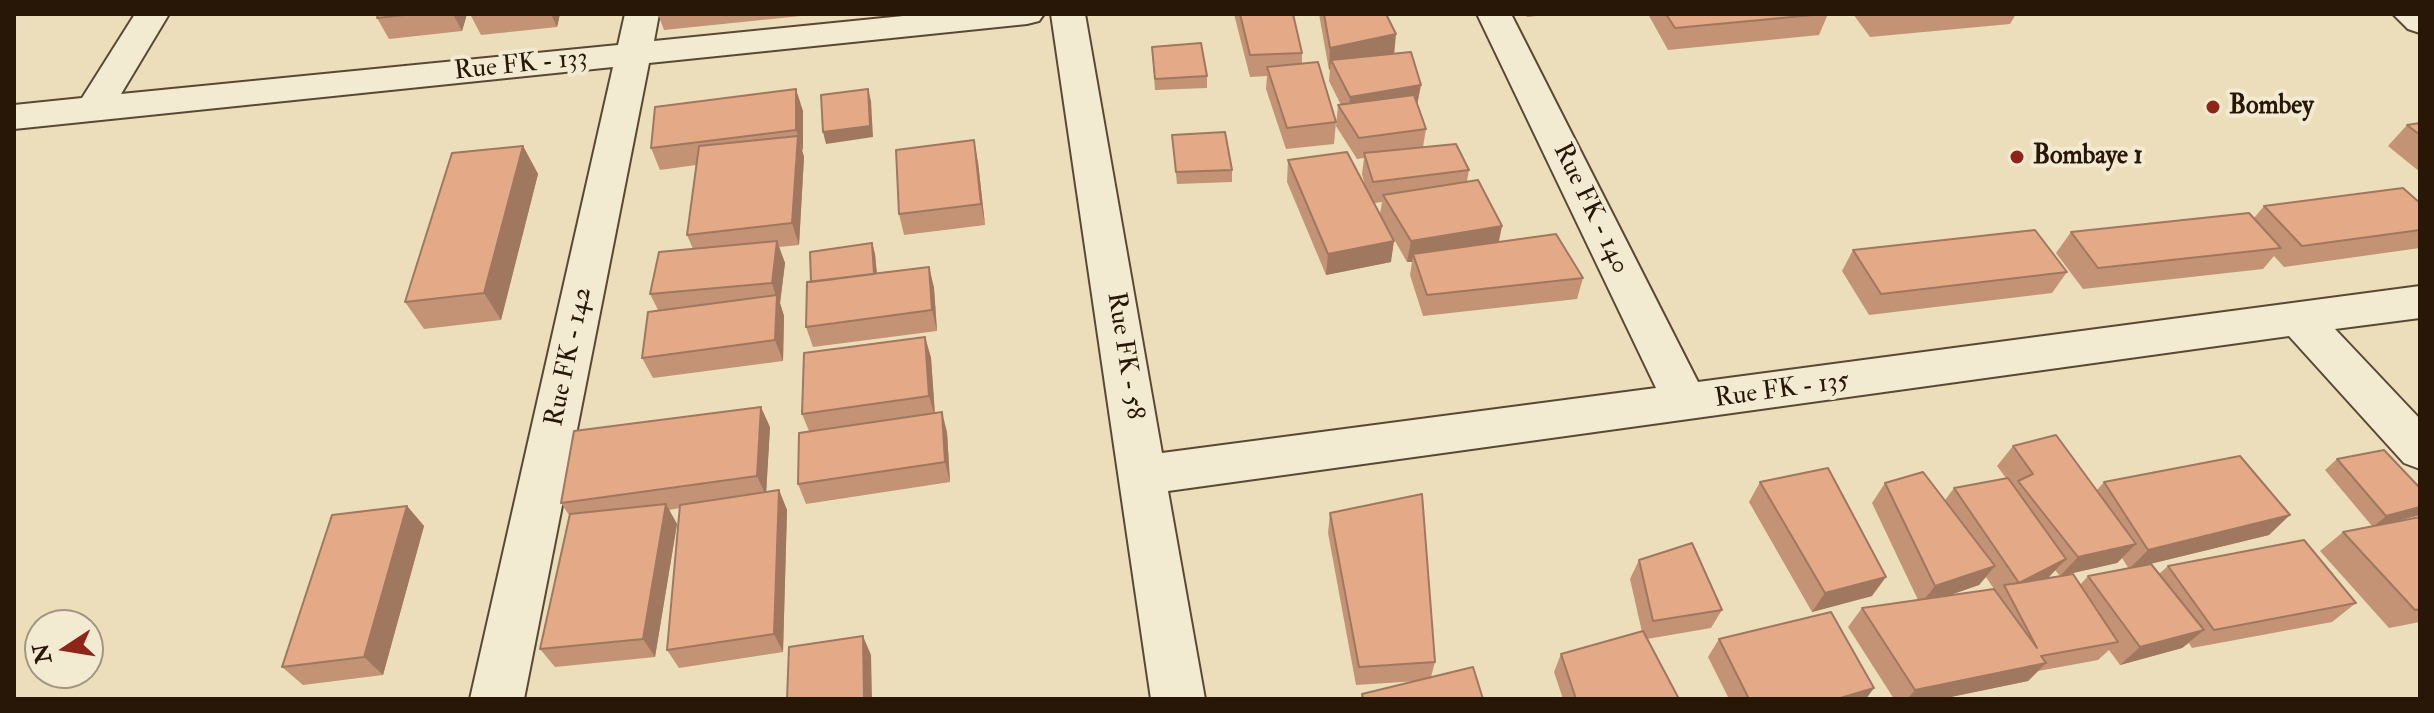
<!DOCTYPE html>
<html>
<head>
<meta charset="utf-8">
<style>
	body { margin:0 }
	#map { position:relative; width:2434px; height:713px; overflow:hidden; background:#ecdeba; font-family:"IM FELL Double Pica",serif }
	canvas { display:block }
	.frame { position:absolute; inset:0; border:16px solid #281707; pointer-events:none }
	.north { position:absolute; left:24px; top:609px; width:80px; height:80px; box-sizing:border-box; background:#f3ead2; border:2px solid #a29681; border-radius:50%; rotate:258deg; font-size:22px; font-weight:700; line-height:32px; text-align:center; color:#281707 }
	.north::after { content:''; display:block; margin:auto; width:28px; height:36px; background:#8f2418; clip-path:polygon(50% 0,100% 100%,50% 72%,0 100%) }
</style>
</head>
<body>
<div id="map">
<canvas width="2434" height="713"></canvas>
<div class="frame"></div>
<div class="north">N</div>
</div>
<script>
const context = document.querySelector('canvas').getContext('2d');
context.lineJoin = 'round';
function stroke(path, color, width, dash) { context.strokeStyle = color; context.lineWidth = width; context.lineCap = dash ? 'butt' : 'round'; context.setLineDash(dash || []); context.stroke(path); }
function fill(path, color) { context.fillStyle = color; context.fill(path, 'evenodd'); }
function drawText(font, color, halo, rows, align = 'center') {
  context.font = font + ' "IM FELL Double Pica",serif'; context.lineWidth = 8; context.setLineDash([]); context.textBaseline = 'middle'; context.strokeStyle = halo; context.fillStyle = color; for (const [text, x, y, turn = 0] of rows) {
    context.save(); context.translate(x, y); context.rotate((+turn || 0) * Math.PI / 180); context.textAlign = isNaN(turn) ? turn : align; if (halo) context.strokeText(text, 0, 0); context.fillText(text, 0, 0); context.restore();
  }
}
const minor = new Path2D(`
	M135,14H169L121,94L618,45L625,14H659L654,41L923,14H1044L1039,21L1027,24L649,63L524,699H470L613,67L14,129V105L82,98Z
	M1051,14H1085L1162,453L1656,388L1477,14H1511L1698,382L2420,286V318L2335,329L2420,419V469L2404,463L2289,336L1168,491L1205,699H1151Z
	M2393,14H2420V33L2408,29Z`);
const wall = new Path2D(`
	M378,14H467L462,31L389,39L377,18Z
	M470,14H560L557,27L481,35Z
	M658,14H801V16L664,30Z
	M1234,14H1293L1302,53V64L1336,122L1334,144L1286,149L1266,89L1267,76L1250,77Z
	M1319,14H1386L1394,54L1418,106L1426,129L1423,147L1469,170L1467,181L1502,226L1499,242L1583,278L1577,299L1423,316L1410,275L1412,262H1407L1391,234V262L1326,275L1287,182L1288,160L1365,186L1362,174L1364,158L1357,159L1336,126L1338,105H1341L1329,81L1330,69L1329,70ZM1382,202L1380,214L1374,203Z
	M1525,14H1555L1527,17Z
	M1648,14H1828L1819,35L1668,50Z
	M1853,14H2016L2010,24L1870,37Z
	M1152,47L1207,76V88L1155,90Z
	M803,111L802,151L804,157L799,245L779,247L785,263L780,303L784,316L783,361L653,378L642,358L658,310L650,294L693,249L687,235L696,165L660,170L651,148Z
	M2420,123V172L2388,146L2407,125Z
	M1172,135L1232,170V182L1177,184Z
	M523,146L538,174L501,320L424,329L405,302Z
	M978,162L985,225L904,235L899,214Z
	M2420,203V248L2284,267L2274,256L2263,269L2083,289L2056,253L2071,232L2254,218L2264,206Z
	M872,243L875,254L877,273L929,267L934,288L937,331L813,347L806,327L811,282Z
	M1853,250L2067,272L2052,293L1869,315L1842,271Z
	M925,337L931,358L935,413L947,432L950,482L806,504L798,484L809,431L802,414Z
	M770,427L766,492L779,490L787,510L783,652L679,668L667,650L680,508L669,510L677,524L655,657L555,667L540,649L569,515L561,503Z
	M2013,446L2097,490L2104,482L2269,535L2142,566L2159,574L2168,566L2356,603L2332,622L2192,648L2189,643L2182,648L2120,665L2109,650L2098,660L2038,671L2028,681L1941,699H1894L1848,627L1862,608L1918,600L1872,503L1885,483L1945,500L1954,488L2006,478L1997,466ZM2122,558L2129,569L2088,576L2080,585L2063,575L2117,563ZM2055,570L2060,576L2048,578ZM1986,577L1994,589L1948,596L1979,585Z
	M2337,459L2420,488V515L2385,524L2420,517V622L2389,628L2320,551L2343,532L2372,526L2325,470Z
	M1760,482L1872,596L1812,612L1749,502Z
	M407,506L424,526L383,675L303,685L282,667Z
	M1330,513L1435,662L1431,677L1483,699H1361L1362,694L1417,681L1356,685L1328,533Z
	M1639,560L1722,610L1711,628L1647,639L1679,699H1563L1554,672L1561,654L1642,632L1630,579Z
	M1719,639L1866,699H1729L1708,657Z`);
const shadedWall = new Path2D(`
	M453,14H467L462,31Z
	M551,14H560L557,27Z
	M1396,34L1394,56L1331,60L1330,69L1329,70L1330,48Z
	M1421,85L1417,106L1348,119L1350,97Z
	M796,89L803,111V151L796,130Z
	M868,89L871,101L873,137L826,144L823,132Z
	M798,136L804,157L799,245L792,223Z
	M974,140L978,162L985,225L981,204Z
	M523,146L538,174L501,320L484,293Z
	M1502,226L1497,247L1413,254L1412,262H1407L1411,241Z
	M777,241L785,263L780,303L784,316L783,361L775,340L776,297L772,283Z
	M1394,241L1391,262L1326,275L1328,254Z
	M872,243L875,254L878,288L815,298Z
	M929,267L934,288L937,331L932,310Z
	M925,337L931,358L935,417L929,396Z
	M761,407L770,427L766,496L757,476Z
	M942,412L947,432L950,482L945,462Z
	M779,490L787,510L783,652L774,634Z
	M666,504L677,524L655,657L643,639Z
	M407,506L424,526L383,675L364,657Z
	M2420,507V515L2373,527L2386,516Z
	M2290,515L2269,535L2129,569L2148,550Z
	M2136,544L2117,563L2060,576L2078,557Z
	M2066,559L2048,578L2019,583Z
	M1995,566L1979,585L1920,605L1935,586Z
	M1886,577L1872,596L1812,612L1825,593Z
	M2204,630L2182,648L2120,665L2140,647Z
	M863,636L871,655L872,699H864Z
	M2046,663L2028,681L1941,699H1907L1915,690Z
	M1874,688L1866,699H1837Z`);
const building = new Path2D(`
	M378,14H412L377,18Z
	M1240,14H1293L1302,53L1250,55Z
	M1324,14H1386L1396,34L1330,48Z
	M1666,14H1824L1675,28Z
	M1201,43L1207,76L1155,79L1152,47Z
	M1411,52L1421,85L1350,97L1331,60Z
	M1318,62L1336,122L1287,128L1267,67Z
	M796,89V130L651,148L655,107Z
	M868,89L870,126L823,132L821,95Z
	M1414,95L1426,129L1359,138L1338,105Z
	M2420,123V135L2407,125Z
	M1225,132L1232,170L1176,172L1172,135Z
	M798,136L792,223L687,235L699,146Z
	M974,140L981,204L899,214L896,150Z
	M1456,144L1469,170L1373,182L1364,153Z
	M523,146L484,293L405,302L452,153Z
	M1347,152L1394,241L1328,254L1288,160Z
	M1478,180L1502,226L1411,241L1383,195Z
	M2403,188L2420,203V230L2302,246L2264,206Z
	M2249,213L2281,248L2098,268L2071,232Z
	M2035,230L2067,272L1881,294L1853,250Z
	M1556,234L1583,278L1427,295L1413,254Z
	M777,241L772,283L650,294L659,252Z
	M872,243L874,274L811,282L810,252Z
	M929,267L932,310L806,327L807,282Z
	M777,295L775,340L642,358L648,312Z
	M925,337L929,396L802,414L804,353Z
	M761,407L757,476L561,503L574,431Z
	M942,412L945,462L798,484L799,433Z
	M2056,435L2136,544L2078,557L2018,481L2033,474L2013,446Z
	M2384,450L2420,488V507L2386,516L2337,459Z
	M2240,456L2290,515L2148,550L2104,482Z
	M1828,468L1886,577L1825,593L1760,482Z
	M1923,472L1995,566L1935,586L1885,483Z
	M2008,478L2066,559L2019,583L2073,574L2118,642L2041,656L2046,663L1915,690L1862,608L1994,589L2037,648L2004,585L2019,583L1954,488Z
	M779,490L774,634L667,650L680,505Z
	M1422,494L1435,662L1359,667L1330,513Z
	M666,504L643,639L540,649L570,514Z
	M407,506L364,657L282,667L332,515Z
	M2420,517V609L2415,610L2343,532Z
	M2304,540L2356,603L2214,630L2168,566Z
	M1692,543L1722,610L1653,621L1639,560Z
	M2151,564L2204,630L2140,647L2088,576Z
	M1831,612L1874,688L1837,699H1749L1719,639Z
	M1643,631L1679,699H1576L1561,654Z
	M863,636L864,699H787L789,647Z
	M1473,667L1483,699H1363L1362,694Z`);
const markers = [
	[2213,107,8,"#8f2418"],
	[2017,157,8,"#8f2418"]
];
const streetNames = [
	["Rue FK - 133",521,66,-6],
	["Rue FK - 140",1590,209,64],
	["Rue FK - 58",1124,356,81],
	["Rue FK - 142",570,357,-78],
	["Rue FK - 135",1782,391,-8]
];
const poiNames = [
	["Bombey",2229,107],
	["Bombaye 1",2033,157]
];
stroke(minor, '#594934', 4);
fill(minor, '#f3ead2');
fill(wall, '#c49275');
fill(shadedWall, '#a0775f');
fill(building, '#e4aa88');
stroke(building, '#a0775f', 2);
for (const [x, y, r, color] of markers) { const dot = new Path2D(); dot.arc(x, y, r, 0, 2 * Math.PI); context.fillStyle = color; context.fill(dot); stroke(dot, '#f3ead2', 3); }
drawText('26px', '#281707', '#f3ead2', streetNames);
drawText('bold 26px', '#281707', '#f3ead2', poiNames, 'left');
</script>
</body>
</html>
